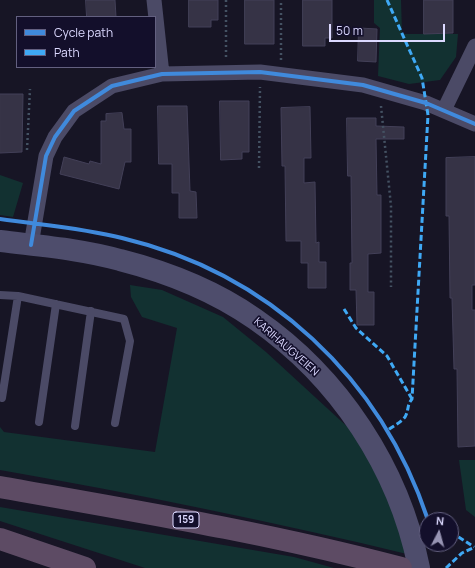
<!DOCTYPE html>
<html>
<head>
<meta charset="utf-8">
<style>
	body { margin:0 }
	#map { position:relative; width:475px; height:568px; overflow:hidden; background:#171525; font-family:Manrope,sans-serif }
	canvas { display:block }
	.legend { position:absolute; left:16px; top:16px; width:140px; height:52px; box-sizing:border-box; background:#130f2b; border:1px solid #636080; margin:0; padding:5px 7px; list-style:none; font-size:12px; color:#dcd9ff }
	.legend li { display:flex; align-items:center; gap:8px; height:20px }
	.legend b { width:20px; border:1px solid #636080 }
	.north { position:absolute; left:419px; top:512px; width:40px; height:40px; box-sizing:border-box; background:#130f2b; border:1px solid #636080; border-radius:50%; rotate:6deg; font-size:11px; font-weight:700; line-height:16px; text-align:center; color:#dcd9ff }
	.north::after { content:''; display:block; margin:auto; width:14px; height:18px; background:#9794b3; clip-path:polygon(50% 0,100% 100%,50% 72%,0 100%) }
	.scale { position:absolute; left:329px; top:24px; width:116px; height:18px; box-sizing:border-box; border:2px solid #dcd9ff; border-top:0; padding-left:5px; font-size:12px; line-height:14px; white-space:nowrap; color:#dcd9ff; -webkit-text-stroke:3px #130f2b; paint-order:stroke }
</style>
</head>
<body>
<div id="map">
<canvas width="475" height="568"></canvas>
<ul class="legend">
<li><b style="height:5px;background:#408adc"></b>Cycle path</li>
<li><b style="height:5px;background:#3fa9f5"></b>Path</li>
</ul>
<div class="north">N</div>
<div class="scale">50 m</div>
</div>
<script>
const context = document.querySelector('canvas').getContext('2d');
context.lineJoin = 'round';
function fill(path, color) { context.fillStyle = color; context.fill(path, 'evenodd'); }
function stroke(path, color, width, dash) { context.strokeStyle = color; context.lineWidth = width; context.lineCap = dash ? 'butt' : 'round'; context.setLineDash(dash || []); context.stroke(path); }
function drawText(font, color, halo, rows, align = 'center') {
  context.font = font + ' Manrope,sans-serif'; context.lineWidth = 3.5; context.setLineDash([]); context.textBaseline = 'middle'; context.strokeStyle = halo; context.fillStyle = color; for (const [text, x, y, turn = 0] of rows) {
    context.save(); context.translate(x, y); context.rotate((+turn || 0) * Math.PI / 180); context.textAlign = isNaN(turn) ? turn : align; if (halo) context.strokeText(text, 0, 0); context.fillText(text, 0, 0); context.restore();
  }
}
const green = new Path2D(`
	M374,0H401L402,34H458L456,57L440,80L409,84L378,76L380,28L374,23Z
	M0,175L23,183L13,217L0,215Z
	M130,285L162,290L223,317L266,352L365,443L411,555C275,522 138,494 0,470V427L4,432L155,452L177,328L142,317L131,297Z
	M459,460H475V517L466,510Z
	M0,507L294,557L334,568H145L0,521Z`);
const building = new Path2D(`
	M86,0H115L116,17H87Z
	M189,0H218V20H211V27H189Z
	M245,0H274V44H245Z
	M303,0H332V38H325V46H303Z
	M424,0H453V33L424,34Z
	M359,28L377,29L376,62L358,61Z
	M0,94H23L22,152L0,153Z
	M220,101H249V152H242V159L221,160Z
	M158,106H187L190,191L196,192L197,218H179V193H172V164H159Z
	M310,107L311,158H304V183L315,182L316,243L319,242V262H326V288H308V263H301V241H286L285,166H282L281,108Z
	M122,113L124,129H131V162H125L119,189L60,174L64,157L89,164L90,161L101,164V121H106V114Z
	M347,118H376V126L404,127V139H376L377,195H381V253L368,254V292H374V325H357L356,290H350V263H352L351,176H348Z
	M475,157V285H472V310H475V446L458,447L457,369H454L452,298H450L449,216H446V158Z`);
const path = new Path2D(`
	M226,0V58
	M281,60V0
	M381,106L391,206V287
	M27,150L30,89
	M259,168L260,87`);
const lane = new Path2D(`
	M0,295L18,296L124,319L130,341L115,423
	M2,398L18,296
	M39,422L56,304
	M75,426L91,311`);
const street = new Path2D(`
	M154,0L162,74
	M444,110L475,46
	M31,245L46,156L55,137L74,111L112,86L162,74L260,72L363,85L426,103L475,124`);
const secondary = new Path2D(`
	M0,241C40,246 81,249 120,260C167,272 215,291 255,319C339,377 399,468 419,568`);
const highway = new Path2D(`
	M0,487C135,511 269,533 401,568
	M0,539L85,568`);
const quiet = new Path2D(`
	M387,0L422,78L428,115L412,399C407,405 409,408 406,415C404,421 393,426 388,430
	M344,309L356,328L387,356L412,399
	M451,532L474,547
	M446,568L462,553L475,547`);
const cycleway = new Path2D(`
	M0,219C41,225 82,228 122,238C269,273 381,378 428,520
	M31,245L46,156L55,137L74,111L112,86L162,74L260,72L363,85L426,103L475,124`);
const shields = [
	[186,520,26]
];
const shieldNames = [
	["159",186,520]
];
const streetNames = [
	["KARIHAUGVEIEN",286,347,41]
];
fill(green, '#123131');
fill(building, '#363346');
stroke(building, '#434058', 1);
stroke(path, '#445263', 2.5, [2, 3]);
stroke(lane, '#4b4a66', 8);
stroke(street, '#4b4a66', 15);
stroke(secondary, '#4e4d6c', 22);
stroke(highway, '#5d4b64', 22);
stroke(quiet, '#3fa9f5', 3, [6, 3]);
stroke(cycleway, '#408adc', 4);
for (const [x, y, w] of shields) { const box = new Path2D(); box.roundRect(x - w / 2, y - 8, w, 16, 3); context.fillStyle = '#130f2b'; context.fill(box); stroke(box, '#dcd9ff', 1); }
drawText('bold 10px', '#dcd9ff', null, shieldNames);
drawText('11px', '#dcd9ff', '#130f2b', streetNames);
</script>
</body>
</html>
